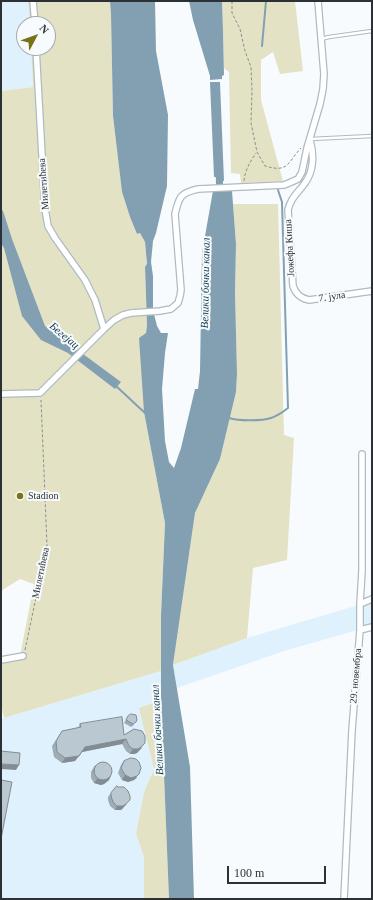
<!DOCTYPE html>
<html>
<head>
<meta charset="utf-8">
<style>
	body { margin:0 }
	#map { position:relative; width:373px; height:900px; overflow:hidden; background:#f8fbfd; font-family:"Times New Roman",serif }
	canvas { display:block }
	.frame { position:absolute; inset:0; border:2px solid #2b3135; pointer-events:none }
	.north { position:absolute; left:16px; top:16px; width:40px; height:40px; box-sizing:border-box; background:#f8fbfd; border:1px solid #a6aaad; border-radius:50%; rotate:49deg; font-size:11px; font-weight:700; line-height:16px; text-align:center; color:#2b3135 }
	.north::after { content:''; display:block; margin:auto; width:14px; height:18px; background:#787316; clip-path:polygon(50% 0,100% 100%,50% 72%,0 100%) }
	.scale { position:absolute; left:227px; top:866px; width:99px; height:18px; box-sizing:border-box; border:2px solid #2b3135; border-top:0; padding-left:5px; font-size:12px; line-height:14px; white-space:nowrap; color:#2b3135; -webkit-text-stroke:3px #f8fbfd; paint-order:stroke }
</style>
</head>
<body>
<div id="map">
<canvas width="373" height="900"></canvas>
<div class="frame"></div>
<div class="north">N</div>
<div class="scale">100 m</div>
</div>
<script>
const context = document.querySelector('canvas').getContext('2d');
context.lineJoin = 'round';
function fill(path, color) { context.fillStyle = color; context.fill(path, 'evenodd'); }
function stroke(path, color, width, dash) { context.strokeStyle = color; context.lineWidth = width; context.lineCap = dash ? 'butt' : 'round'; context.setLineDash(dash || []); context.stroke(path); }
function drawText(font, color, halo, rows, align = 'center') {
  context.font = font + ' "Times New Roman",serif'; context.lineWidth = 4; context.setLineDash([]); context.textBaseline = 'middle'; context.strokeStyle = halo; context.fillStyle = color; for (const [text, x, y, turn = 0] of rows) {
    context.save(); context.translate(x, y); context.rotate((+turn || 0) * Math.PI / 180); context.textAlign = isNaN(turn) ? turn : align; if (halo) context.strokeText(text, 0, 0); context.fillText(text, 0, 0); context.restore();
  }
}
const built = new Path2D(`
	M1,1H28L30,24H24V48H31L33,87L1,91Z
	M372,601V626L284,651L177,688L173,665L247,638Z
	M161,671V700L140,708L154,769L144,792L136,834L144,857V899H1V719Z`);
const green = new Path2D(`
	M28,1H110L111,15L113,116L122,192L130,217L137,234L140,233L145,242L147,265L145,267L147,325L146,333L144,412L165,523L161,615V671L4,718L1,704V659L20,656L34,584L20,579L1,591V91L33,87L31,48H48V24H30Z
	M222,1H295L303,71L280,74L273,52L261,60V100L283,181L241,183L240,174L231,173L229,72L224,68L223,30Z
	M233,204H278L284,435L294,438L287,560L253,568L247,638L173,665L195,513L220,459L236,392L237,374L235,292L236,244Z
	M161,700L169,899H144V857L136,834L144,792L154,769L139,708Z`);
const water = new Path2D(`
	M110,1H155L156,51L168,115L167,186L156,233L153,241L151,262L153,276V310L157,326L161,333H168L165,353L162,389L165,441L169,462L174,468L181,448L195,389H198L200,371L202,253L214,185H224L232,191L236,244L235,292L237,374L236,392L220,459L195,513L173,665L190,767L194,899H169L161,700V615L165,523L144,412L139,338L146,333L147,325L145,267L147,264L145,242L140,233L137,234L130,217L122,192L113,116L111,15Z
	M189,1H222L223,30L224,75L222,76V79L210,80V76L193,20Z
	M210,82H220L224,181L217,180V177H214Z
	M1,209L3,211L12,239L45,326L121,382L115,389L68,353L41,340L22,316L4,248L1,243Z`);
const stream = new Path2D(`
	M262,46L266,1
	M116,386L145,413
	M229,418C238,421 262,421 271,418C277,416 283,412 288,408L282,202L278,190`);
const canal = new Path2D(`
	M219,171L220,194`);
const path = new Path2D(`
	M232,1V13L240,29L245,51L251,67L252,91L251,123L257,152L265,166C289,173 287,163 301,148
	M244,181C245,170 250,162 256,153
	M25,650L47,545L41,400`);
const service = new Path2D(`
	M321,39L329,37L372,31
	M311,139L372,136`);
const minor = new Path2D(`
	M33,1L35,24
	M36,48L45,209L48,226L55,238L85,280L95,300L104,329
	M310,140C314,154 314,171 305,183C298,193 291,197 288,210L293,286C296,294 300,298 309,300L372,291
	M1,394L40,393L104,329L114,320L123,315L131,313L160,311L171,309L178,303L180,296L181,290L175,214C179,197 180,193 198,189L284,185L289,183L298,179L302,172L307,148L320,104L323,89L324,74L318,1
	M360,604L372,599
	M360,630L372,627
	M1,660L23,656
	M344,899L352,730L360,630V604L362,571V454`);
const wall = new Path2D(`
	M128,716L134,725L131,727L124,723Z
	M80,724L124,735L142,748L137,753L134,754H130L126,751L122,744L82,752L75,761L62,763L54,757L52,746L62,731L78,728Z
	M124,761L137,778L134,780L128,782L122,780L118,773L121,765Z
	M95,765L109,780L104,784L101,785L94,783L91,778V772Z
	M118,787L127,804L121,810H115L110,806L108,800V797L111,793Z`);
const shadedWall = new Path2D(`
	M126,739L122,744L82,752L75,761L62,763L65,758L85,747Z
	M145,743L137,753L134,754H130L133,749Z
	M1,764L19,765L16,770L1,769Z
	M139,774L134,780L128,782L122,780L125,775Z
	M111,776L109,780L104,784L101,785L94,783L97,779Z
	M126,804L123,808L121,810H115L117,806Z`);
const building = new Path2D(`
	M131,714L136,715L137,720L136,722L133,724L126,720L128,716Z
	M122,717L124,735L134,729L142,731L145,736V743L141,747L138,749H133L129,746L126,739L85,747L79,756L65,758L57,752L56,741L62,731L81,727L80,724Z
	M1,751L20,753L19,765L1,764Z
	M131,758L136,759L139,762L141,768L139,774L137,776L131,778L125,775L121,768L124,761Z
	M94 771a9 9 0 1 1 18 0a9 9 0 1 1-18 0Z
	M1,780L12,782L1,839Z
	M117,786L118,787H124L128,791L130,796V800L126,804L123,806H117L113,802L111,796V793Z`);
const markers = [
	[20,496,4,"#787316"]
];
const streetNames = [
	["Милетићева",44,184,-94],
	["Јожефа Киша",290,248,-93],
	["7. јула",332,297,-8],
	["Милетићева",41,573,-78],
	["29. новембра",356,676,-85]
];
const poiNames = [
	["Stadion",28,496]
];
const waterNames = [
	["Велики бачки канал",206,283,-89],
	["Бегејац",64,336,40],
	["Велики бачки канал",158,730,-93]
];
fill(built, '#dff1fd');
fill(green, '#e3e2c5');
fill(water, '#83a0b2');
stroke(stream, '#83a0b2', 2);
stroke(canal, '#83a0b2', 7);
stroke(service, '#adbbc5', 4.5);
stroke(minor, '#adbbc5', 8);
stroke(path, '#8a8f92', 1, [3, 2]);
stroke(service, '#fff', 2.5);
stroke(minor, '#fff', 5.5);
fill(wall, '#9facb4');
fill(shadedWall, '#828c92');
fill(building, '#b9c8d1');
stroke(building, '#828c92', 1);
for (const [x, y, r, color] of markers) { const dot = new Path2D(); dot.arc(x, y, r, 0, 2 * Math.PI); context.fillStyle = color; context.fill(dot); stroke(dot, '#f8fbfd', 1.5); }
drawText('10px', '#2b3135', '#f8fbfd', streetNames);
drawText('10px', '#2b3135', '#f8fbfd', poiNames, 'left');
drawText('italic 11px', '#10384e', '#f8fbfd', waterNames);
</script>
</body>
</html>
